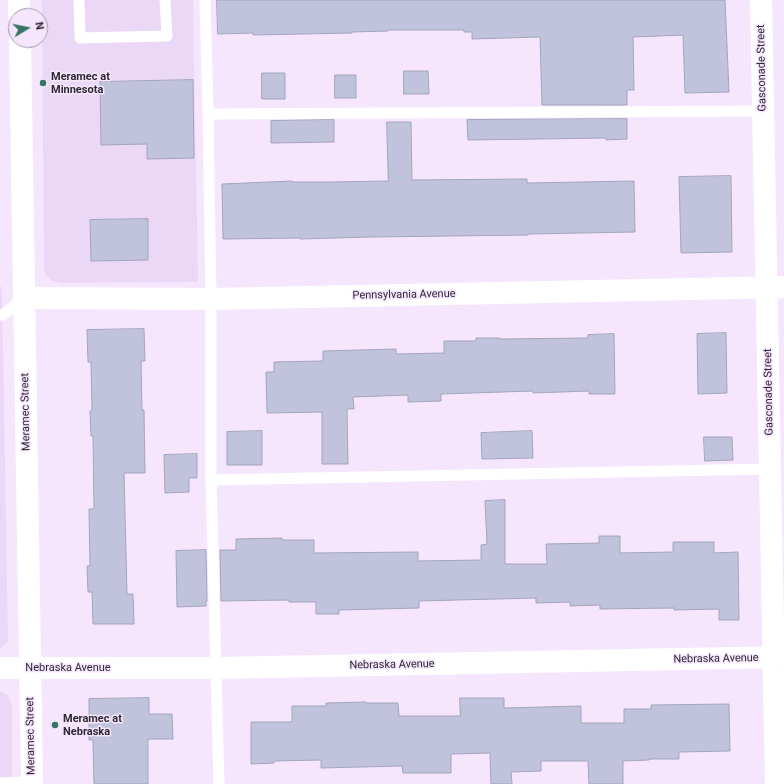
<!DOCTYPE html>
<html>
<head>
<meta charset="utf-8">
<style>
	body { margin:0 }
	#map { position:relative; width:784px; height:784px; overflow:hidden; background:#f5e6fe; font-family:Roboto,sans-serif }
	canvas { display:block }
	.north { position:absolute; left:8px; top:8px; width:40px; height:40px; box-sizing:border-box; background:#f5e6fe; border:1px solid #a59aac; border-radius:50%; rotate:80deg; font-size:11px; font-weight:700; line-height:16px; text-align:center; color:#2e2932 }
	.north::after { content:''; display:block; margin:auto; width:14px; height:18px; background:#367562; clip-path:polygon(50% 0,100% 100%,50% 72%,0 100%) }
</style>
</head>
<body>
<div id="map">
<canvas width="784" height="784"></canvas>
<div class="north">N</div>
</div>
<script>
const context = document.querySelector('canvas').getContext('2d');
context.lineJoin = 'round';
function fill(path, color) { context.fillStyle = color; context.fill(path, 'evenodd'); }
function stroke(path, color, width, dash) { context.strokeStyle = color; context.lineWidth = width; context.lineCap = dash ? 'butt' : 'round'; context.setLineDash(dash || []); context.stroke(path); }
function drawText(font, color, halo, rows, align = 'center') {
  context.font = font + ' Roboto,sans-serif'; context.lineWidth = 3; context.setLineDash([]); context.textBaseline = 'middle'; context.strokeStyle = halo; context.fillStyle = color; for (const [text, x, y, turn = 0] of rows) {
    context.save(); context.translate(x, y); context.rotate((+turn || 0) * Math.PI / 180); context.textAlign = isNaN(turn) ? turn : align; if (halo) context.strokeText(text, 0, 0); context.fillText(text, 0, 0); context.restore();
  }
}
const built = new Path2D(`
	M42,0H193L198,282L62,283L52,281L44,272Z
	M0,287H2L8,641L0,649Z
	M0,691L8,695L12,705V784H0Z`);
const building = new Path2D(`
	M217,0H725L729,92L685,93L683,35L633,37L634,90H627V105H542L540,37L472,39V32H464V30H388V31L352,32V33L253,35V33L218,34Z
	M404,71H428L429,94H404Z
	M262,73H285V99H262Z
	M335,75H356V98H335Z
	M193,80L194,158L147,159V144L101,145L100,82Z
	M627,119V139L606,140V138L468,140L467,120Z
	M334,120V142L271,143V121Z
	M387,122H411L412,180L527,179V183L634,181L635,232L528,234V235L371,237L300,239V238L223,239L222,184L292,181V182H331L388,181Z
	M731,176L732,252L681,253L679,177Z
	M148,219V260L91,261L90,220Z
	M144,329L145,361H141L142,410H144L145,473H124L127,594H133L134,624H93L92,592H88L87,566H90L89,509H94L93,436H91L90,411H92L91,362H88L87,330Z
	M726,333L727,393L698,394L697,334Z
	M614,334L615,394H589V391L533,393V391L441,394V401L408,402V395L353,397L354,409H347L348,464H322V412L267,413L266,372H274V362L323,361V351L396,349V354L444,353V341H476V338H500V339L588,338V335Z
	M262,431V465H227V432Z
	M532,431L533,458L482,459L481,433Z
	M704,437H732L733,460L705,461Z
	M197,454V478H189V492L165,493L164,455Z
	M505,500V564H547L546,544L599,543V536H620V553L673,552V542H714V553L738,552L739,620H719V609L674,610V608L600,609V605L570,606V602L536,603V598L419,601V608L339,610V614H316V602H289V600L221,601L220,550H236V539L282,538V540H314V553L418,552V561L481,560V545L487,544L485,501Z
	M206,550L207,601H206V606L177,607L176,551Z
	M149,698V714H172L173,739H148V784H94L93,740H89V699Z
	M460,698H504V708L581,706V723H624V709H651V705L729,704L730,751L679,752V759H649V760L623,761V784H589L588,761H541V771L511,772L512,784H491L490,753L451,754V773H403L402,766L321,768V760L274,761V763L251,764V722H292V706H326V703L366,702V703H398L399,716H460Z`);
const service = new Path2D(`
	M79,0L80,38L167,36L165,0
	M205,0L208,114L211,299V480L219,784
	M208,114L763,111
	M0,315H3L24,298
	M211,480L770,469
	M0,783L32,782`);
const minor = new Path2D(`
	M761,0L776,784
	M24,298L211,299L784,287
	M0,668H217L784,657`);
const tertiary = new Path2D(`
	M19,0V16
	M20,40L32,784`);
const markers = [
	[43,83,4,"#367562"],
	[55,725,4,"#367562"]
];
const streetNames = [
	["Gasconade Street",762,68,-91],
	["Pennsylvania Avenue",404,295,-1],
	["Gasconade Street",769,392,-91],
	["Meramec Street",26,412,-91],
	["Nebraska Avenue",716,659,-1],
	["Nebraska Avenue",392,665,-1],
	["Nebraska Avenue",68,668],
	["Meramec Street",31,736,-91]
];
const poiNames = [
	["Meramec at",51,77],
	["Minnesota",51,90],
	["Meramec at",63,719],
	["Nebraska",63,732]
];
fill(built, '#ead8f6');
fill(building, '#c1c2db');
stroke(building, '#a3a4bd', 1);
stroke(service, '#fff', 11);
stroke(minor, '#fff', 22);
stroke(tertiary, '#fff', 22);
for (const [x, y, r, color] of markers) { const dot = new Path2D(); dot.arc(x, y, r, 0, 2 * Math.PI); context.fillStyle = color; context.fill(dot); stroke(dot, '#f5e6fe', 1.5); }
drawText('11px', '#2e2932', '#f5e6fe', streetNames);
drawText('bold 11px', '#2e2932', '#f5e6fe', poiNames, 'left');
</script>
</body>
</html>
